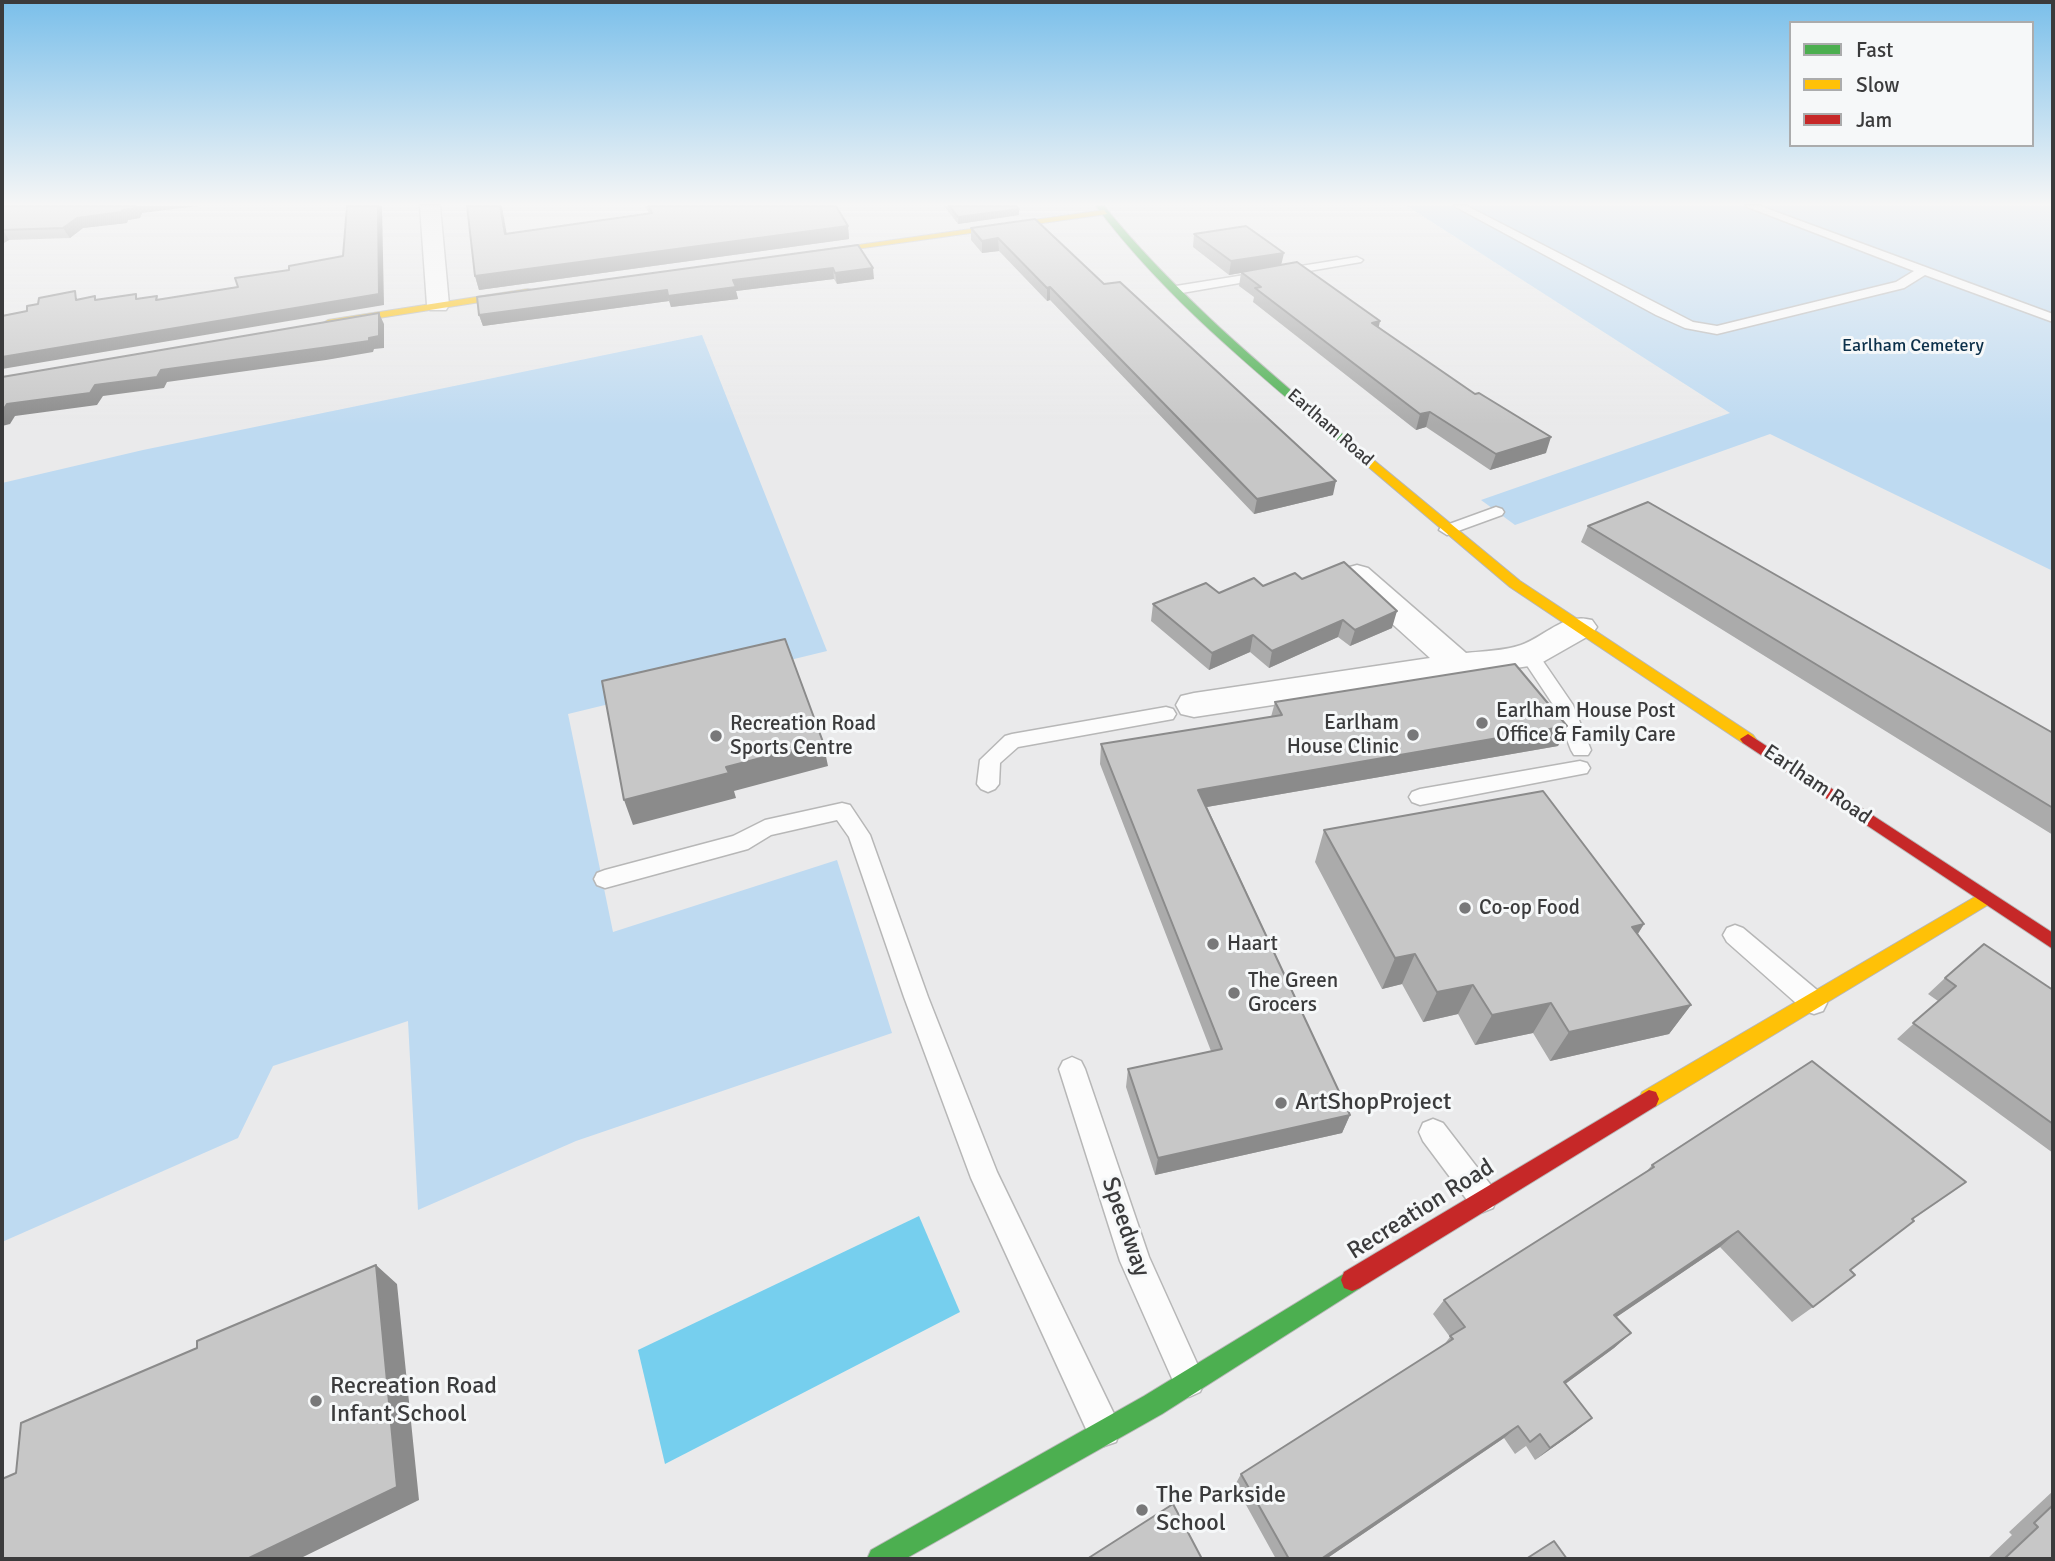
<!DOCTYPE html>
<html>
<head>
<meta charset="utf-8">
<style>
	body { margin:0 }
	#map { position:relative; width:2055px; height:1561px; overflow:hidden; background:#eaeaeb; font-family:Signika,sans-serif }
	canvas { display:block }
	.frame { position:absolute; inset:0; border:4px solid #3b3b3c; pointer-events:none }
	.legend { position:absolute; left:1789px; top:21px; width:245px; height:126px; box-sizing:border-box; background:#f6f8f9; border:2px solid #abacad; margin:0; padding:9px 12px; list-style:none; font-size:21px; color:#3b3b3c }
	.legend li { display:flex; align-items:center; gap:14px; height:35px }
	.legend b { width:35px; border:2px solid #abacad }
</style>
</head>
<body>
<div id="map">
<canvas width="2055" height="1561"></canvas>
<div class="frame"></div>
<ul class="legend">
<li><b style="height:9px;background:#4caf50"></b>Fast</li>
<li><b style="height:9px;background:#ffc107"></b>Slow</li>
<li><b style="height:9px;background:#c62828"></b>Jam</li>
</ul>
</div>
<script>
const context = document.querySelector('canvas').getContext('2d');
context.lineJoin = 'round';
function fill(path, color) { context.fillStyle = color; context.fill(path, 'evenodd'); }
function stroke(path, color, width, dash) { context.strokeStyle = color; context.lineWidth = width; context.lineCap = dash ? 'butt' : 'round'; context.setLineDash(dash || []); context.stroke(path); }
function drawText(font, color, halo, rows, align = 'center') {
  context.font = font + ' Signika,sans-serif'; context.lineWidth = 6; context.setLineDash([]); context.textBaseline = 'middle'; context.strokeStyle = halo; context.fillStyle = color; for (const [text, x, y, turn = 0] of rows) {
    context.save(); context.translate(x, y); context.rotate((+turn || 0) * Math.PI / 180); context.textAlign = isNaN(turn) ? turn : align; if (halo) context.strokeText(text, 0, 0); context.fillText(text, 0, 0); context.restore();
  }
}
const green = new Path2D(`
	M1407,206H2053V571L1770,434L1515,525L1481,500L1730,413Z
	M702,335L827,651L568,714L613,932L837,860L892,1033L576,1141L418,1210L408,1021L273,1066L238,1138L2,1242V483L143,450Z`);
const water = new Path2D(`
	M919,1216L960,1312L665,1464L638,1350Z`);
const lane = new Path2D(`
	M1454,206H1467L1693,322L1717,326L1896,282L1914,271L1745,206H1760L2053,314V322L1925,275L1904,288L1717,334L1685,328L1656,315Z
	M1357,257L1363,260L1361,262L1176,294L1170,290L1176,286Z
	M1496,507L1502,509L1504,512L1502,515L1447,535L1439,530L1441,527Z
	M1529,649L1536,651L1573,705L1591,750L1588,755H1574L1571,750L1554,706L1520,655Z
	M1166,707L1173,709L1176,714L1173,719L1018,747L1000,763L999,784L995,789L988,792L981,789L977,784L980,760L1005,736L1012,734Z
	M1580,761L1587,763L1590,768L1587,773L1420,805L1412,802L1409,797L1412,792L1420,789Z
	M842,803L850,805L870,835L928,997L997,1172L1116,1418L1120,1430L1116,1442L1104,1446L1092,1442L971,1178L904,997L849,837L837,820L771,835L748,849L605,888L597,885L594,879L597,873L605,870L733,836L765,820Z
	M1735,925L1743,928L1823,995L1827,1003L1823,1011L1814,1014L1805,1011L1727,942L1723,935L1727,928Z
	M1072,1057L1081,1061L1085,1069L1149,1257L1205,1381L1200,1392L1189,1397L1178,1392L1120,1261L1059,1069L1063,1061Z
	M1433,1119L1443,1123L1493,1188L1497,1198L1493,1208L1483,1212L1473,1208L1423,1141L1419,1132L1423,1123Z`);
const street = new Path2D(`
	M420,206H440L449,305L446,310H430L427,305Z
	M1357,565L1368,568L1466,653C1483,651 1504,651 1521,645C1546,636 1564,612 1592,620L1597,627L1592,634L1541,663L1529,666L1194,717L1181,714L1176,705L1181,696L1194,693L1430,658L1346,582L1341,575L1346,568Z`);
const fast = new Path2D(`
	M1096,206H1104C1175,294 1261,365 1347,438V442H1339C1253,369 1164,297 1096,206Z
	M1352,1269L1360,1272L1363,1280L1360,1288L1162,1414L905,1559H867L871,1550L1144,1396Z`);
const slow = new Path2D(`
	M1104,210L1107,214L806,256L802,253Z
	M528,289L531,290V294L328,326L323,323L328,320Z
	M1339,438H1347L1520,581L1753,735L1756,739L1753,743H1743L1510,587L1339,442Z
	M1985,891L1991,893L1994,898L1991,903L1656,1106L1649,1108L1642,1106L1639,1099L1642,1092Z`);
const jam = new Path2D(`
	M1748,734L2053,933V949L1743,743L1740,739Z
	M1649,1090L1656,1092L1659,1099L1656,1106L1360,1288L1352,1291L1344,1288L1341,1280L1344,1272Z`);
const wall = new Path2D(`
	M2,206L142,213L140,218L128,220L127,223L83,228L70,238L9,240L2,244Z
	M645,206H836L848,226L849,239L479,290L475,276L507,234L649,213Z
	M944,206H1016L1019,209V215L958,224Z
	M1035,219L1104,284L1333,495L1254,514L1050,300L1047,301L999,251L982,253L971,240V228Z
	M1194,234L1282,265L1379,327L1546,453L1490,470L1426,427L1416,430L1253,302L1254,297L1239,286L1241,273L1229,275L1193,247Z
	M858,245L874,279L837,284L834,279L736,291L738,299L671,307L669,301L483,326L479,315Z
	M1588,526L2053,733V835L1581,542Z
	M1302,579L1392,628L1350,646L1338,637L1269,668L1250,652L1209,670L1151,621L1153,604Z
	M1275,702L1567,726L1558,746L1207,807L1350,1115L1342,1133L1155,1175L1126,1087L1128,1069L1211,1051L1100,764L1101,744L1271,717Z
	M1324,830L1644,924L1638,934L1691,1005L1669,1034L1550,1061L1533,1033L1475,1045L1458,1014L1423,1022L1402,984L1382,989L1315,862Z
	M1945,978L2053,990V1153L1897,1039L1938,1001L1928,994Z
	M1652,1165L1942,1199L1912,1219L1850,1270L1813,1307L1792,1322L1720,1247L1616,1317L1631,1333L1614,1348L1565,1384L1576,1431L1535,1460L1526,1446L1515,1454L1504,1438L1326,1559H1276L1235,1485L1241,1474L1443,1346L1450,1337L1433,1314L1444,1300L1646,1172Z
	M2053,1491V1559H1987L2012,1535L2009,1532Z`);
const shadedWall = new Path2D(`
	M135,206H199L142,213L140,218L128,220L127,223L83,228L70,238L63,228L77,218L123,210Z
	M378,206H382L384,305L2,369V357L379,294Z
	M500,206H502L509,247L505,234Z
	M1019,209V215L958,224V217Z
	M848,226L849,239L479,290L475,276Z
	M2,230H3L9,240L2,244Z
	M998,238L999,251L982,253V241Z
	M1284,253L1281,266L1229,275L1231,261Z
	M833,268L834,279L736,291L738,299L671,307L668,296L733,280Z
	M873,268L874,279L837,284L835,273Z
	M1050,287V300L1047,301V288Z
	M667,290L669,301L483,326L479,315Z
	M379,313L384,324V348L374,349L373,352L326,360L167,382L164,388L103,396L97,405L15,416L10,424L2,426V412L7,404L161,370L369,338Z
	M1380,321L1377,335L1372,323Z
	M1430,412L1426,427L1416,430L1420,414Z
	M1551,437L1546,453L1490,470L1496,454Z
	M1336,481L1333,495L1254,514L1257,499Z
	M1397,611L1392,628L1350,646L1355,630Z
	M1343,620L1338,637L1269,668L1272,651Z
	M1253,635L1250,652L1209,670L1212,653Z
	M1567,726L1558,746L1195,809L1198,790Z
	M823,742L828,766L734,791L736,798L633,825L624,800L726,767Z
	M1644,924L1624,955L1632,927Z
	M1415,954L1402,984L1382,989L1395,958Z
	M1473,985L1458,1014L1423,1022L1437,992Z
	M1551,1003L1533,1033L1475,1045L1492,1015Z
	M1691,1005L1669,1034L1550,1061L1569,1032Z
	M1350,1115L1342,1133L1155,1175L1158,1158Z
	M1738,1231L1720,1247L1599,1329L1614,1315Z
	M376,1265L397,1284L419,1500L299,1559H247Z
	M1631,1333L1614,1348L1549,1396L1564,1382Z
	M1592,1418L1576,1431L1535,1460L1550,1448Z
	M1518,1426L1504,1438L1326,1559H1321Z`);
const building = new Path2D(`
	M2,206H135L134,208L123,210L121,212L77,218L63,228L2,230Z
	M347,206H378L379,294L2,357V316L27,311V306L38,304L39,298L75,291L76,300L95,296V300L136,294V299L157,296L156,300L238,287L235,278L289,270V266L343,256Z
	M467,206H500L505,234L652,213L649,206H836L848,226L475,276Z
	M949,206H1016L1019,209L958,217Z
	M1035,219L1104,284L1120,282L1336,481L1257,499L1050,287L1047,288L998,238L982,241L971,228Z
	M1246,226L1284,253L1231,261L1194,234Z
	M858,245L873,268L835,273L833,268L733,280L736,287L668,296L667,290L479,315L477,297Z
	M1297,262L1380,321L1372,323L1475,394L1479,393L1551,437L1496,454L1430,412L1420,414L1255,288L1261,287L1241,272Z
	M379,313V336L369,338V341L321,348L161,370L157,377L95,385L90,393L7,404L2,412V377Z
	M1648,502L2053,733V808L1588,526Z
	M1344,562L1397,611L1355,630L1343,620L1272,651L1253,635L1212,653L1153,604L1206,583L1219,593L1254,578L1263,586L1295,573L1302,579Z
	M785,639L823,742L726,767L729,773L624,800L602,681Z
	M1515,664L1567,726L1198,790L1350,1115L1158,1158L1128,1069L1222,1049L1101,744L1282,715L1275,702Z
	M1543,791L1644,924L1632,927L1691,1005L1569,1032L1551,1003L1492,1015L1473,985L1437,992L1415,954L1395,958L1324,830Z
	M1984,944L2053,990V1124L1913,1023L1956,986L1945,978Z
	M1812,1061L1966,1182L1912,1219L1914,1221L1850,1270L1855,1275L1813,1307L1738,1231L1614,1315L1631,1333L1564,1382L1592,1418L1550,1448L1540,1434L1530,1442L1518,1426L1321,1559H1289L1241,1474L1453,1339L1450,1336L1465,1327L1444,1300L1654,1167L1652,1165Z
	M376,1265L397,1487L247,1559H2V1479L16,1473L21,1423L197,1348V1341Z
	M1173,1504L1202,1559H1087Z
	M2053,1505V1559H2004L2038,1527L2034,1523Z
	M1554,1541L1567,1559H1526Z`);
const markers = [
	[1482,723,7,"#787879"],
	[1413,735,7,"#787879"],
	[716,736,7,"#787879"],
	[1465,908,7,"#787879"],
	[1213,944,7,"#787879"],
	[1234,993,7,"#787879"],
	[1281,1103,7,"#787879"],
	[316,1401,7,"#787879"],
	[1142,1510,7,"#787879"]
];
const farParknames = [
	["Earlham Cemetery",1913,346]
];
const farStreetnames = [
	["Earlham Road",1330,428,41]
];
const poiNames = [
	["Earlham House Post",1496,711],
	["Office & Family Care",1496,735],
	["Earlham",1399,723,"right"],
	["House Clinic",1399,747,"right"],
	["Recreation Road",730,724],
	["Sports Centre",730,748],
	["Co-op Food",1479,908],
	["Haart",1227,944],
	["The Green",1248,981],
	["Grocers",1248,1005]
];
const streetNames = [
	["Earlham Road",1817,785,34]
];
const nearPoinames = [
	["ArtShopProject",1295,1103],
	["Recreation Road",330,1387],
	["Infant School",330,1415],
	["The Parkside",1156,1496],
	["School",1156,1524]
];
const nearStreetnames = [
	["Recreation Road",1421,1210,-32],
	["Speedway",1125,1227,71]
];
fill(green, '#bedaf1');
fill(water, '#76cfee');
stroke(lane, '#b7b7b7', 3);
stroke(street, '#b7b7b7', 3);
stroke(fast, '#b7b7b7', 2);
stroke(slow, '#b7b7b7', 2);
stroke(jam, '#b7b7b7', 2);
fill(lane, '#fcfcfc');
fill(street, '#fcfcfc');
fill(fast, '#4caf50');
fill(slow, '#ffc107');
fill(jam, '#c62828');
fill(wall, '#ababab');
fill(shadedWall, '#8b8b8b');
fill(building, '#c7c7c7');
stroke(building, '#8b8b8b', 2);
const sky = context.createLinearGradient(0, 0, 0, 425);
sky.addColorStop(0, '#7abfea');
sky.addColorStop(0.48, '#f6f6f6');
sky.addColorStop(1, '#f6f6f600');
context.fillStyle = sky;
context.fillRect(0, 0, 2055, 425);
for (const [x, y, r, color] of markers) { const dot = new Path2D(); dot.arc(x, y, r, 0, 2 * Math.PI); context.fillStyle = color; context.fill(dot); stroke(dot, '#f6f8f9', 2.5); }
drawText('18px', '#0c304a', '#f6f8f9', farParknames);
drawText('18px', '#3b3b3c', '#f6f8f9', farStreetnames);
drawText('21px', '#3b3b3c', '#f6f8f9', poiNames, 'left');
drawText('21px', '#3b3b3c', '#f6f8f9', streetNames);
drawText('24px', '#3b3b3c', '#f6f8f9', nearPoinames, 'left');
drawText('24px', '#3b3b3c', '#f6f8f9', nearStreetnames);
</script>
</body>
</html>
